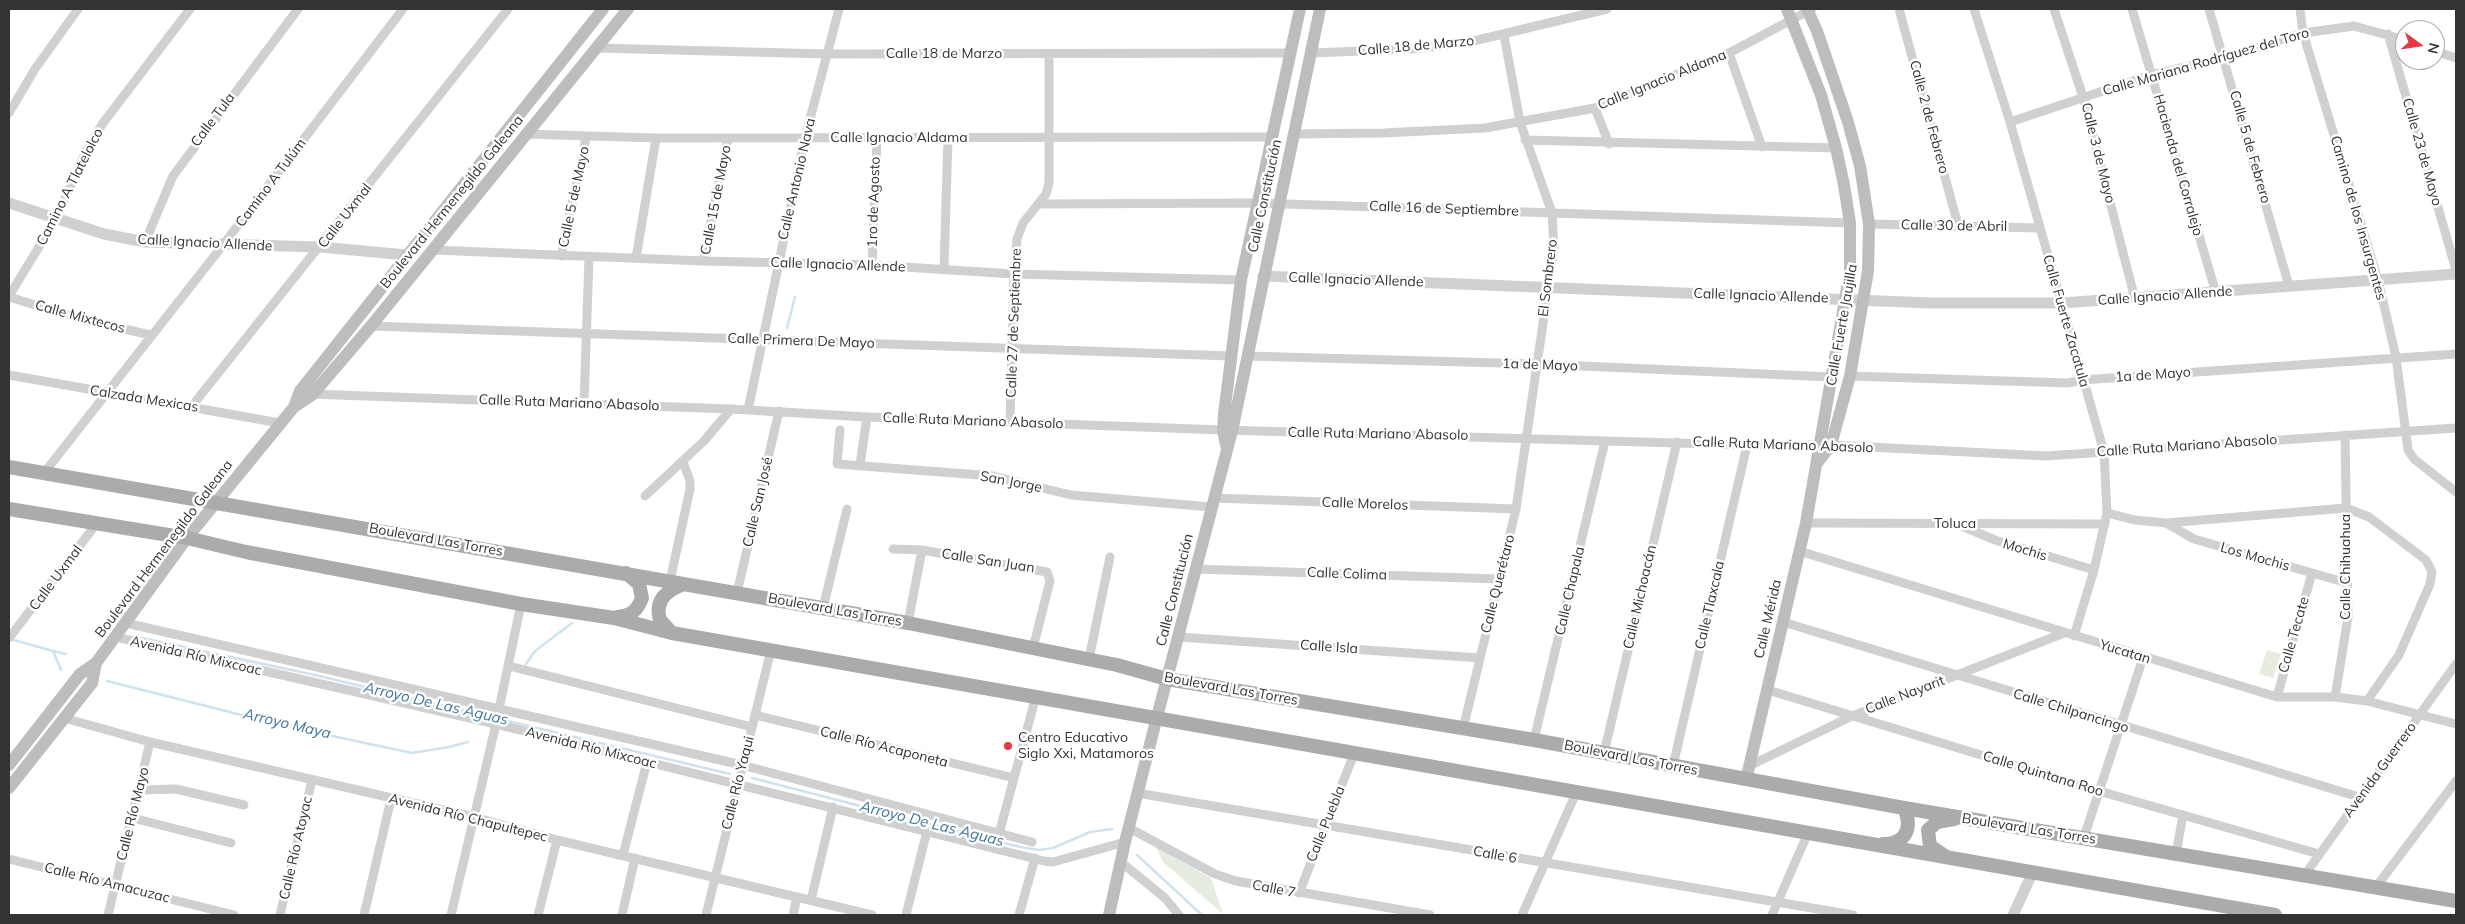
<!DOCTYPE html>
<html>
<head>
<meta charset="utf-8">
<style>
	body { margin:0 }
	#map { position:relative; width:2465px; height:924px; overflow:hidden; background:#fff; font-family:Mulish,sans-serif }
	canvas { display:block }
	.frame { position:absolute; inset:0; border:10px solid #333; pointer-events:none }
	.north { position:absolute; left:2395px; top:20px; width:50px; height:50px; box-sizing:border-box; background:#fff; border:1px solid #adadad; border-radius:50%; rotate:104deg; font-size:14px; font-weight:700; line-height:20px; text-align:center; color:#333 }
	.north::after { content:''; display:block; margin:auto; width:18px; height:22px; background:#e63946; clip-path:polygon(50% 0,100% 100%,50% 72%,0 100%) }
</style>
</head>
<body>
<div id="map">
<canvas width="2465" height="924"></canvas>
<div class="frame"></div>
<div class="north">N</div>
</div>
<script>
const context = document.querySelector('canvas').getContext('2d');
context.lineJoin = 'round';
function fill(path, color) { context.fillStyle = color; context.fill(path, 'evenodd'); }
function stroke(path, color, width, dash) { context.strokeStyle = color; context.lineWidth = width; context.lineCap = dash ? 'butt' : 'round'; context.setLineDash(dash || []); context.stroke(path); }
function drawText(font, color, halo, rows, align = 'center') {
  context.font = font + ' Mulish,sans-serif'; context.lineWidth = 5; context.setLineDash([]); context.textBaseline = 'middle'; context.strokeStyle = halo; context.fillStyle = color; for (const [text, x, y, turn = 0] of rows) {
    context.save(); context.translate(x, y); context.rotate((+turn || 0) * Math.PI / 180); context.textAlign = isNaN(turn) ? turn : align; if (halo) context.strokeText(text, 0, 0); context.fillText(text, 0, 0); context.restore();
  }
}
const green = new Path2D(`
	M2267,650L2281,654L2273,678L2259,674Z
	M1156,847L1211,878L1223,914L1163,862Z`);
const stream = new Path2D(`
	M787,328L795,297
	M142,638L315,675L730,774
	M10,639L53,651L61,670
	M53,651L66,654
	M526,664L535,651L572,623
	M107,681L281,725L412,753L449,747L468,742
	M752,778L1020,847L1039,850L1053,848L1090,832L1112,829
	M1137,855L1202,915`);
const minor = new Path2D(`
	M1899,9L1958,225
	M1974,9L2010,122L2104,452L2107,513L2094,570L2074,636
	M2054,9L2083,97L2135,299
	M2132,9L2216,293
	M2209,9L2289,286
	M2300,9L2303,33L2378,280L2396,357L2408,450L2414,459L2456,492
	M2388,34L2456,270
	M597,48L827,54L1291,53
	M2435,51L2456,58
	M1311,53L1413,49L1465,43L1607,9
	M1729,53L1762,147
	M1595,108L1609,144
	M9,113L35,69L78,9
	M2010,122L2151,75L2224,58L2303,33L2354,26L2405,40
	M525,134L656,138L1272,137
	M1293,134L1383,133L1485,128L1595,108L1729,53L1812,9
	M1525,140L1836,148
	M1039,204L1257,203L1850,223
	M1869,224L2039,228
	M145,242L173,176L298,9
	M433,250L703,261L872,265L1014,274L1241,280
	M561,256L586,138
	M636,258L656,138
	M703,261L728,138
	M872,265L877,138
	M944,268L948,138
	M9,296L56,219L86,151L103,123L190,9
	M9,297L88,321L151,335
	M371,326L1230,356
	M1247,356L1536,364L1832,377
	M9,375L280,423
	M1850,376L2068,383L2082,380L2456,354
	M309,394L731,409L867,417L1223,430L1747,445H1831L2046,456L2456,428
	M584,403L589,257
	M192,406L508,9
	M748,410L805,138L839,9
	M1010,422L1014,274L1017,239L1023,223L1046,194L1049,183V54
	M840,430L837,464L993,476L1071,495L1211,507
	M860,465L867,417
	M44,473L223,245L403,9
	M645,496L704,441L731,409
	M1214,498L1516,509
	M2107,513L2135,520L2166,523L2346,508L2369,517L2426,560L2432,572L2430,584L2399,655L2367,701
	M1806,523L2105,524
	M2166,523L2194,539L2347,583
	M1962,526L1995,540L2094,570
	M893,549L922,550L1047,572L1050,581L1033,648
	M1799,551L2277,697H2335L2367,701L2456,724
	M1196,569L1499,579
	M670,581L690,489V481L683,462
	M737,593L779,411
	M823,608L847,509
	M1783,622L2359,797
	M126,623L742,765L1032,842
	M908,623L922,550
	M116,637L496,724L1044,861L1053,862L1125,842
	M1179,637L1480,658
	M9,638L97,523
	M1089,659L1110,557
	M509,666L752,727
	M1768,690L2099,791L2319,854
	M2277,697L2312,573
	M2335,697L2348,617L2345,435
	M499,709L521,604
	M755,715L1014,778
	M64,718L150,742L474,817L557,840L872,915
	M1463,729L1516,509L1554,248L1552,213L1520,122L1504,35
	M1534,740L1605,441
	M1604,753L1677,442
	M1673,766L1747,445
	M1749,766L1850,717L2064,633
	M139,790L176,789L244,805
	M1137,793L1853,915
	M133,818L231,843
	M1129,828L1215,874L1236,881L1430,915
	M999,834L1036,696
	M2084,837L2143,658
	M2176,854L2183,815
	M623,855L647,762
	M9,859L234,915
	M1121,862L1165,898L1179,915
	M2304,876L2456,664
	M2376,887L2456,781
	M1299,893L1354,754
	M811,900L833,807
	M108,915L150,742
	M280,915L312,780
	M364,915L391,799
	M451,915L496,724
	M538,915L557,840
	M622,915L635,858
	M706,915L771,650
	M793,915L797,897
	M906,915L927,831
	M1019,915L1035,858
	M1522,915L1576,793
	M1772,915L1808,833`);
const tertiary = new Path2D(`
	M9,203L104,234L145,242L320,247L407,255
	M1263,276L1930,303H2062L2456,274
	M2013,915L2032,874`);
const secondary = new Path2D(`
	M1807,9L1817,31L1848,122L1860,166L1869,224L1868,271L1850,376L1831,445L1817,463
	M294,407L312,395L371,326L628,9
	M1226,445L1223,430L1224,414L1241,280L1300,9
	M9,765L80,674L96,663L187,538L294,407L300,391L603,9
	M1746,780L1806,523L1850,271V223L1844,185L1836,148L1821,95L1787,9
	M9,788L92,683L96,663
	M1109,915L1125,842L1157,717L1232,431L1320,9`);
const primary = new Path2D(`
	M9,467L908,623L1117,665L1167,679L1534,740L1904,808L2456,901
	M9,509L187,538L246,552L521,604L614,618L672,633L2275,915
	M617,617C631,616 637,611 642,598L639,584L626,573
	M671,632L660,620C654,599 668,590 684,584
	M1883,844C1906,844 1913,828 1904,808
	M1945,856L1930,846L1928,830L1937,822L1954,819`);
const markers = [
	[1008,746,5,"#e63946"]
];
const streetNames = [
	["Calle 18 de Marzo",1416,46,-5],
	["Calle 18 de Marzo",944,54],
	["Calle Mariana Rodríguez del Toro",2206,62,-16],
	["Calle Ignacio Aldama",1662,80,-22],
	["Calle 2 de Febrero",1929,117,75],
	["Calle Tula",213,120,-53],
	["Calle Ignacio Aldama",899,138],
	["Calle 5 de Febrero",2250,147,74],
	["Calle 23 de Mayo",2422,152,74],
	["Calle 3 de Mayo",2098,153,76],
	["Hacienda del Corralejo",2178,165,74],
	["Calle Antonio Nava",797,179,-77],
	["Camino A Tulúm",271,183,-53],
	["Camino A Tlatelolco",70,187,-63],
	["Calle Constitución",1265,196,-78],
	["Calle 5 de Mayo",574,197,-78],
	["Calle 15 de Mayo",716,200,-79],
	["Boulevard Hermenegildo Galeana",452,202,-51],
	["1ro de Agosto",874,202,-88],
	["Calle 16 de Septiembre",1444,209,2],
	["Calle Uxmal",345,216,-52],
	["Camino de los Insurgentes",2358,218,74],
	["Calle 30 de Abril",1954,226,1],
	["Calle Ignacio Allende",205,243,3],
	["Calle Ignacio Allende",838,265,2],
	["El Sombrero",1548,278,-83],
	["Calle Ignacio Allende",1356,280,2],
	["Calle Ignacio Allende",1761,296,2],
	["Calle Ignacio Allende",2165,296,-4],
	["Calle Mixtecos",80,317,15],
	["Calle Fuerte Zacatula",2066,321,74],
	["Calle 27 de Septiembre",1014,323,-88],
	["Calle Fuerte Jaujilla",1842,325,-80],
	["Calle Primera De Mayo",801,341,2],
	["1a de Mayo",1540,365,2],
	["1a de Mayo",2153,375,-4],
	["Calzada Mexicas",144,399,9],
	["Calle Ruta Mariano Abasolo",569,403,2],
	["Calle Ruta Mariano Abasolo",973,421,2],
	["Calle Ruta Mariano Abasolo",1378,434,1],
	["Calle Ruta Mariano Abasolo",1783,445,2],
	["Calle Ruta Mariano Abasolo",2187,446,-4],
	["San Jorge",1011,482,11],
	["Calle San José",758,502,-77],
	["Calle Morelos",1365,504,2],
	["Toluca",1955,524],
	["Boulevard Las Torres",436,540,10],
	["Boulevard Hermenegildo Galeana",164,549,-53],
	["Mochis",2025,550,17],
	["Los Mochis",2255,557,16],
	["Calle San Juan",988,561,9],
	["Calle Chihuahua",2346,567,-90],
	["Calle Colima",1347,574,2],
	["Calle Uxmal",56,578,-53],
	["Calle Querétaro",1498,584,-76],
	["Calle Constitución",1175,590,-76],
	["Calle Chapala",1570,591,-77],
	["Calle Michoacán",1640,597,-77],
	["Calle Tlaxcala",1710,605,-77],
	["Boulevard Las Torres",835,610,10],
	["Calle Mérida",1768,619,-77],
	["Calle Tecate",2294,635,-74],
	["Calle Isla",1329,647,4],
	["Yucatan",2125,652,17],
	["Avenida Río Mixcoac",196,656,13],
	["Boulevard Las Torres",1231,689,10],
	["Calle Nayarit",1905,695,-21],
	["Calle Chilpancingo",2071,711,17],
	["Calle Río Acaponeta",884,747,14],
	["Avenida Río Mixcoac",591,748,14],
	["Boulevard Las Torres",1631,758,11],
	["Avenida Guerrero",2380,770,-54],
	["Calle Quintana Roo",2043,774,17],
	["Calle Río Yaqui",738,783,-76],
	["Calle Río Mayo",133,814,-76],
	["Avenida Río Chapultepec",468,818,14],
	["Calle Puebla",1326,824,-68],
	["Boulevard Las Torres",2029,829,9],
	["Calle Río Atoyac",296,848,-77],
	["Calle 6",1495,855,10],
	["Calle Río Amacuzac",107,883,14],
	["Calle 7",1274,889,11]
];
const poiNames = [
	["Centro Educativo",1018,738],
	["Siglo Xxi, Matamoros",1018,754]
];
const waterNames = [
	["Arroyo De Las Aguas",436,704,13],
	["Arroyo Maya",287,724,13],
	["Arroyo De Las Aguas",932,824,14]
];
fill(green, '#e6ecdf');
stroke(stream, '#cfe2ee', 2.5);
stroke(minor, '#d0d0d0', 9);
stroke(tertiary, '#d0d0d0', 11);
stroke(secondary, '#bdbdbd', 12);
stroke(primary, '#ababab', 14);
for (const [x, y, r, color] of markers) { const dot = new Path2D(); dot.arc(x, y, r, 0, 2 * Math.PI); context.fillStyle = color; context.fill(dot); stroke(dot, '#fff', 2); }
drawText('14px', '#333', '#fff', streetNames);
drawText('14px', '#333', '#fff', poiNames, 'left');
drawText('italic 15px', '#3f7597', '#fff', waterNames);
</script>
</body>
</html>
